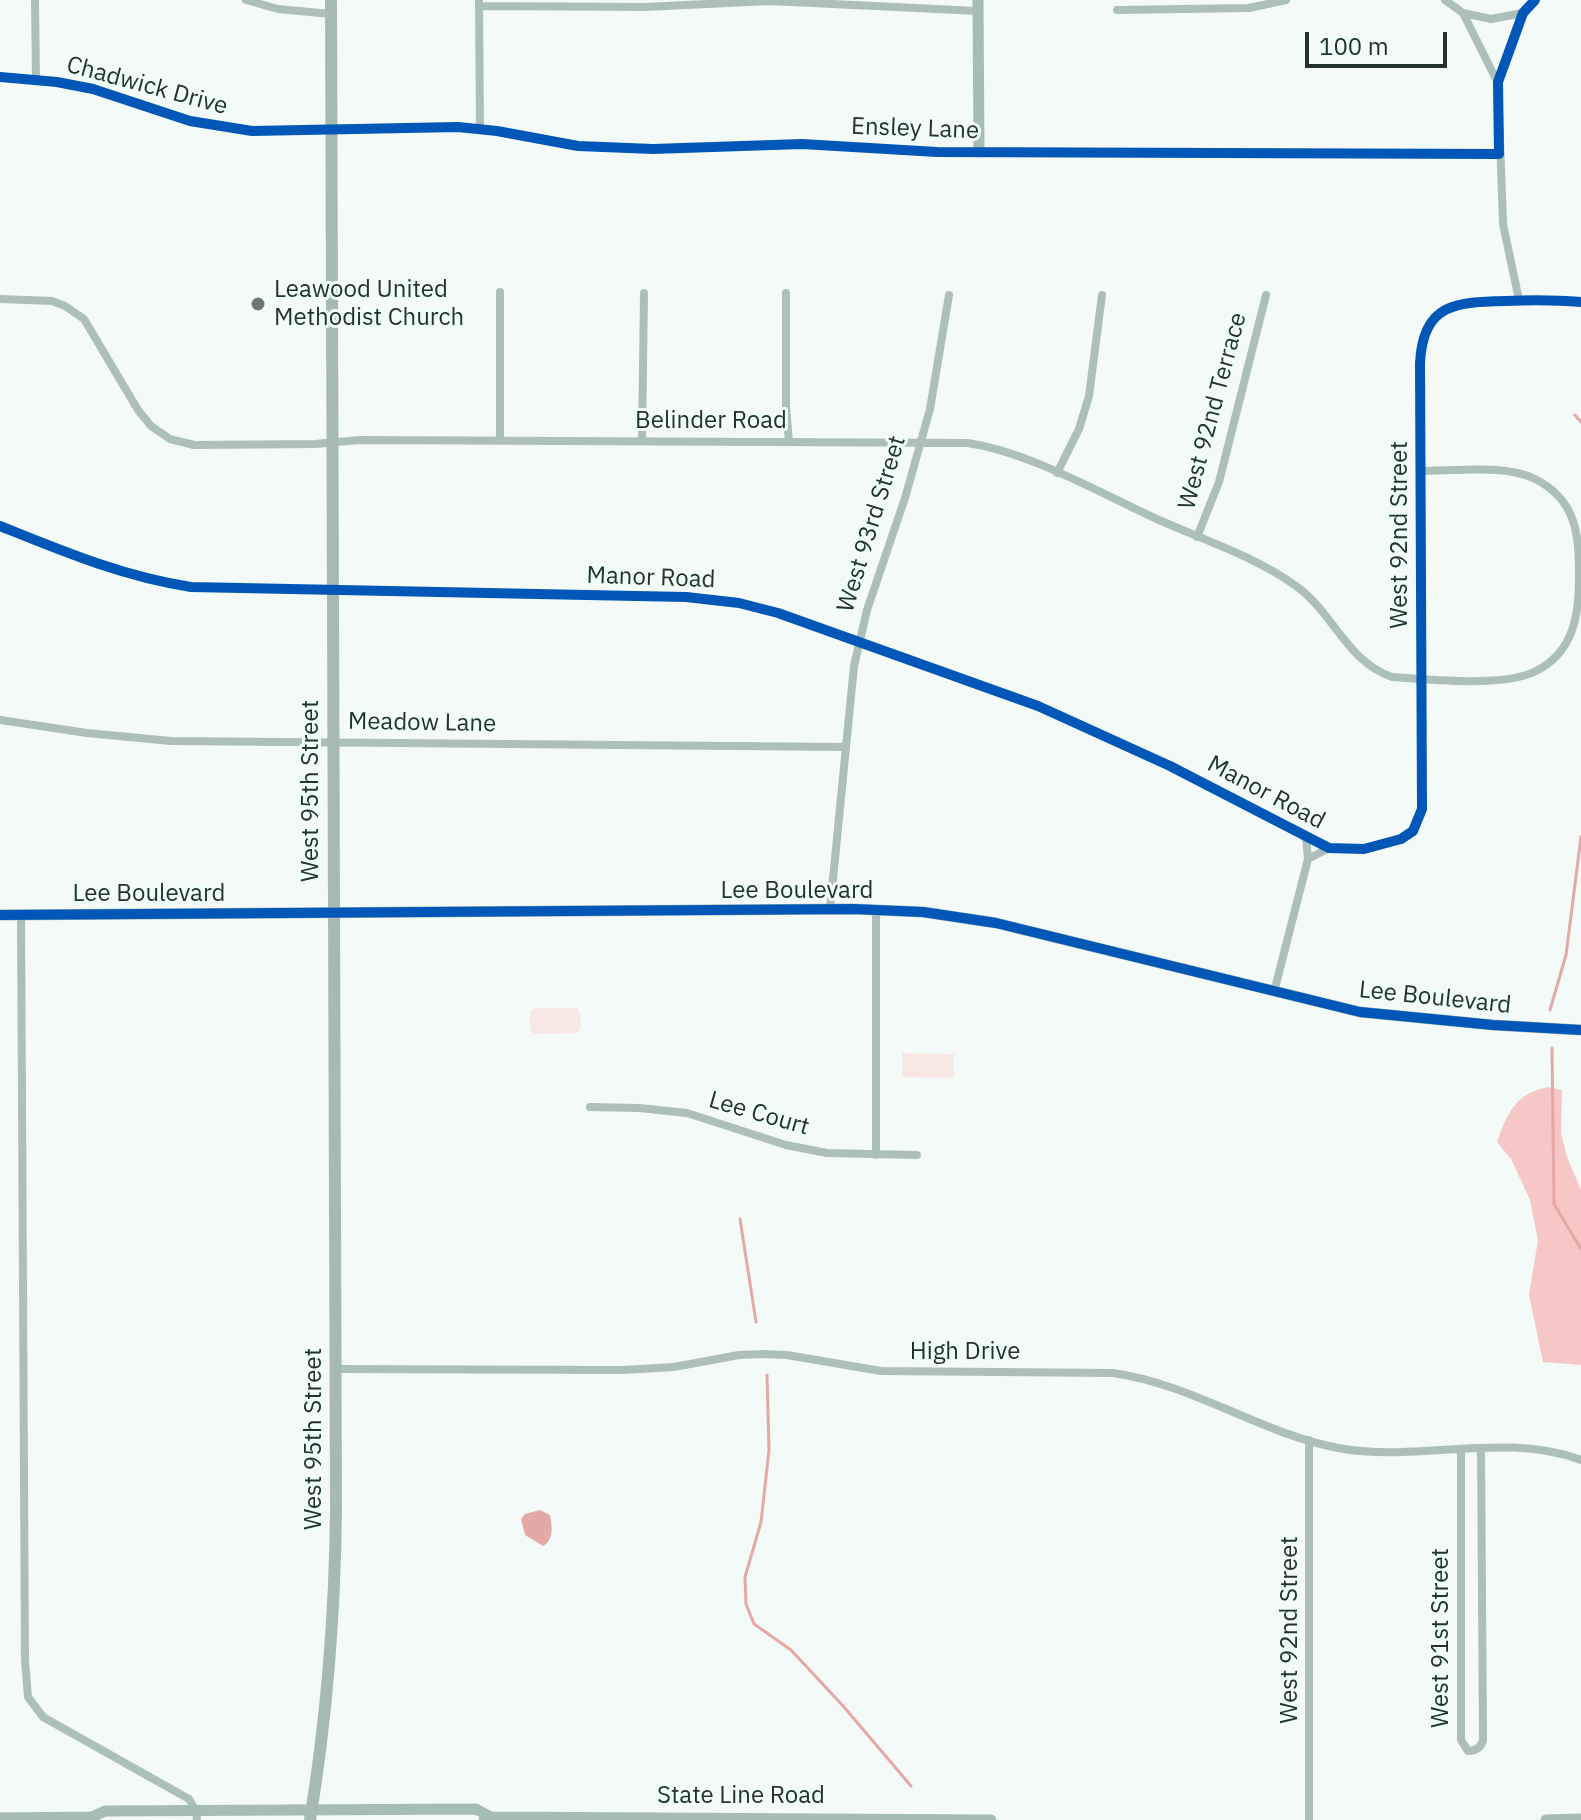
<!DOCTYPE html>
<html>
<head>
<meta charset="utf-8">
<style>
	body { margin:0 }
	#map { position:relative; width:1581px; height:1820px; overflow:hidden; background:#f4faf7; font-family:"IBM Plex Sans",sans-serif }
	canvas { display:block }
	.scale { position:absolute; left:1305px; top:32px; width:142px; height:36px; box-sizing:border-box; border:4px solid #24322d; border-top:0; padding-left:10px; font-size:24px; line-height:28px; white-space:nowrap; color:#24322d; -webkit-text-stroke:6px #f0fef8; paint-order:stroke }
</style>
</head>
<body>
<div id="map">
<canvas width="1581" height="1820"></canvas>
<div class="scale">100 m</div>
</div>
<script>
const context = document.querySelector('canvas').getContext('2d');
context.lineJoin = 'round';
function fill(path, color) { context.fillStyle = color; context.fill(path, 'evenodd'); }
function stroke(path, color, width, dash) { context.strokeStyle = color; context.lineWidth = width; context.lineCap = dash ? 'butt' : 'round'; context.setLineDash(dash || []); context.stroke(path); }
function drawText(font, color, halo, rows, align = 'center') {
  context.font = font + ' "IBM Plex Sans",sans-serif'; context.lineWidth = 6; context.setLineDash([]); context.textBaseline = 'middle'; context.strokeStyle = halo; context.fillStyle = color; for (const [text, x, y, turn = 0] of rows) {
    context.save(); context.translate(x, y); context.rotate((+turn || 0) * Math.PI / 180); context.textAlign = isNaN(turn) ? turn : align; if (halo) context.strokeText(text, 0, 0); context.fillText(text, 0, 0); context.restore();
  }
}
const green = new Path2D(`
	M535,1008H577L580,1012L581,1029L577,1033L534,1034L530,1029V1012Z
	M902,1053L954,1054V1078L902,1077Z`);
const forest = new Path2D(`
	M1548,1087L1562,1090L1561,1133L1567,1157L1581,1190V1365L1543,1362L1529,1295L1538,1240L1530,1200L1511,1159L1497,1142C1508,1112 1515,1094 1548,1087Z`);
const water = new Path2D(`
	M540,1510L550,1515C552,1526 554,1540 543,1546L525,1535L521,1519L525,1514Z`);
const stream = new Path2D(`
	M1575,415L1581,422
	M1550,1010L1566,955L1581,837
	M1552,1048L1554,1204L1581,1249
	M740,1219L756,1322
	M767,1375L769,1450L761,1522L745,1577L746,1604L754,1624L791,1650L844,1707L911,1786`);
const street = new Path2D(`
	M35,0L36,79
	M246,0L278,9L331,14
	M479,0L480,129
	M1445,0L1463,13L1497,81
	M479,6L644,7L770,1L978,11
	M1117,10L1249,8L1286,0
	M1463,13L1491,19L1523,13
	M0,77L57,82L93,89L190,121L252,131L458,127L497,131L578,146L653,149L802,144L937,152L1499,154
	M786,293V406L789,442
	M0,299L52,301L65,306L84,319L138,410L151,426L170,439L194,445L315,444L360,440L967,443C1027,451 1102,494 1159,520C1204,540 1256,557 1296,586C1334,613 1345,660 1392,677C1430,679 1503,688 1536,671C1574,652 1579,615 1579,577C1579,535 1577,500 1535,479C1506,464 1453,471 1420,471
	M1519,300L1503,224L1498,82L1523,13L1535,0
	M500,441V292
	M642,441L644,293
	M1057,473L1079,429L1089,396L1102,295
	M0,526C62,551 124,577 191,587L686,597L739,603L778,613L1038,706L1170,766L1329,848L1364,849L1401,839L1413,831L1422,809L1420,363C1423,303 1456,302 1506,301C1531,300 1556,300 1581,302
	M1197,537L1219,482L1266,295
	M0,720L87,733L171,741L845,747
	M1308,859L1329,848
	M830,909L854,666L867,610L905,498L930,409L949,295
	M876,910V1155
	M21,915L25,1660L28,1697L43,1717L189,1799L196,1811L197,1820
	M1274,992L1308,859L1306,837
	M590,1107L639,1108L687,1113L786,1145L827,1153L917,1155
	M336,1369L623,1370L674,1367L739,1355L764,1354L787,1355L881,1371L1113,1373C1192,1384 1260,1433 1338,1448C1419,1463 1503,1431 1581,1460
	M1461,1450V1740L1468,1751C1476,1751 1481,1748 1483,1740L1481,1448
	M1309,1820V1440`);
const secondary = new Path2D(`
	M978,0L979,152
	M0,915L853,909L923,912L996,923L1360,1012L1493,1025L1581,1030
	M0,1818L92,1817L105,1811L476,1809L491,1817
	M484,1820L491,1817L991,1820
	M1546,1820L1581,1819`);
const primary = new Path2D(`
	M310,1820C327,1716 335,1613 336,1509L331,0`);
const cycleway = new Path2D(`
	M0,77L57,82L93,89L190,121L252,131L458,127L497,131L578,146L653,149L802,144L937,152L1499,154L1498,82L1523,13L1535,0
	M0,526C62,551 124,577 191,587L686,597L739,603L778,613L1038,706L1170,766L1329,848L1364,849L1401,839L1413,831L1422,809L1420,363C1423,303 1456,302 1506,301C1531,300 1556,300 1581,302
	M0,915L853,909L923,912L996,923L1360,1012L1493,1025L1581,1030`);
const markers = [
	[258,304,8,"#6d7874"]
];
const streetNames = [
	["Chadwick Drive",147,86,15],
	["Ensley Lane",915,129,2],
	["West 92nd Terrace",1213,411,-75],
	["Belinder Road",711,421],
	["West 93rd Street",872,524,-73],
	["West 92nd Street",1400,535,-90],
	["Manor Road",651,578,2],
	["Meadow Lane",422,723,1],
	["West 95th Street",311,791,-90],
	["Manor Road",1266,793,28],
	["Lee Boulevard",797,891],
	["Lee Boulevard",149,894],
	["Lee Boulevard",1435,998,6],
	["Lee Court",759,1114,16],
	["High Drive",965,1352],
	["West 95th Street",314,1439,-90],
	["West 92nd Street",1290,1630,-90],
	["West 91st Street",1441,1638,-90],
	["State Line Road",741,1796]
];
const poiNames = [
	["Leawood United",274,290],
	["Methodist Church",274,318]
];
fill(green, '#f8e8e5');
fill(forest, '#f7c7c6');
fill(water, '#e4a8a6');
stroke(stream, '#e4a8a6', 3);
stroke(street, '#adbfba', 8);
stroke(secondary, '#a6bcb6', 11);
stroke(primary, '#a6b9b2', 12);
stroke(cycleway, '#0057b8', 10);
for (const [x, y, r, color] of markers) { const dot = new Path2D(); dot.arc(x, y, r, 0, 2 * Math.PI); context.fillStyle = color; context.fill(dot); stroke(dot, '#f0fef8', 3); }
drawText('24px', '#24322d', '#f0fef8', streetNames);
drawText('24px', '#24322d', '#f0fef8', poiNames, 'left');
</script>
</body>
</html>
